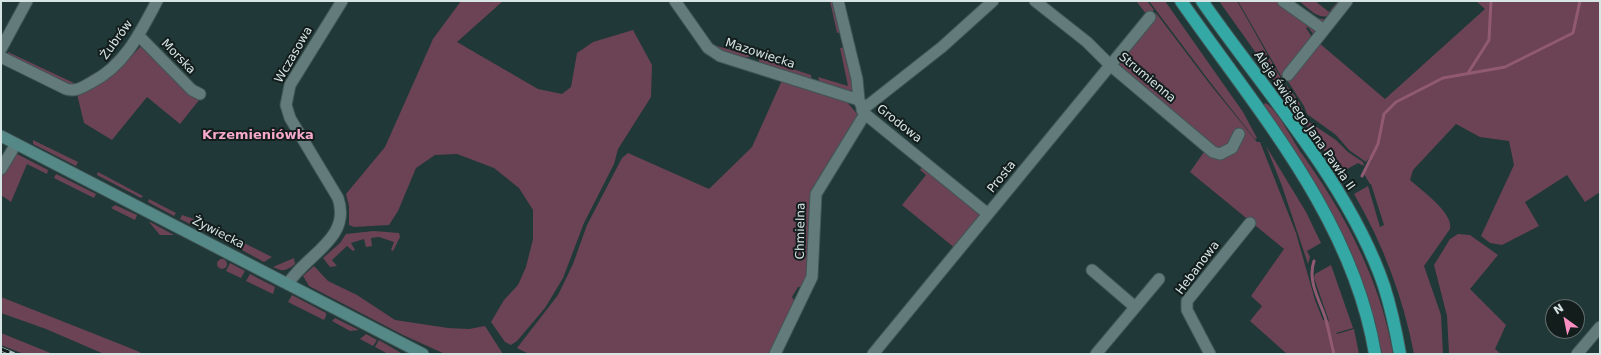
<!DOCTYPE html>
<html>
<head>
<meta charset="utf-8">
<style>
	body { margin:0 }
	#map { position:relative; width:1601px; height:355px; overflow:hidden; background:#203837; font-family:"DejaVu Sans",sans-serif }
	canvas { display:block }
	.frame { position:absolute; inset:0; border:2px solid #d7e5e5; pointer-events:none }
	.north { position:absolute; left:1545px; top:299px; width:40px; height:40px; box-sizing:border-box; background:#131d1c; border:1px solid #616d6c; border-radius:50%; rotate:327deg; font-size:11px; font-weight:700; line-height:16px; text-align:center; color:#d7e5e5 }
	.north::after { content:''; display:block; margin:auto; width:14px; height:18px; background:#fc8fc1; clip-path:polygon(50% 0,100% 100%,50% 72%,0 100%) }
</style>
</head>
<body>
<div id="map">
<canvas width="1601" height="355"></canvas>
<div class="frame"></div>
<div class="north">N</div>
</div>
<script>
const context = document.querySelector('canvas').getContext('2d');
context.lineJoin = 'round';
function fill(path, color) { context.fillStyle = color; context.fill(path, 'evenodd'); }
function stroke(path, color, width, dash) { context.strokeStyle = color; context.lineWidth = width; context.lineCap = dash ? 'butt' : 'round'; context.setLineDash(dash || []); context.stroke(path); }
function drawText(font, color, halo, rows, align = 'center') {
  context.font = font + ' "DejaVu Sans",sans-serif'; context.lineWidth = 4; context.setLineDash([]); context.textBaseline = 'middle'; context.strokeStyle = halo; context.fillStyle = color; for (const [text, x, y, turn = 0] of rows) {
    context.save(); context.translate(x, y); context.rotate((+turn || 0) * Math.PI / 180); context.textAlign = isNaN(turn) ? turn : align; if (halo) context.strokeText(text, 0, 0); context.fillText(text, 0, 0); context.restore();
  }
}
const green = new Path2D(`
	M461,1H503L457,42L538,89L562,94L571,87L577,53L593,42L633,30L652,65L651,97L618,149L614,164L584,223L563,278L545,308L517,341L511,345L505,342L491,322L504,300L518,285L526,267L533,239V210L519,188L494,168L457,154L435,155L416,168L398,211L389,225L354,227L349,225V206L346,194L385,147L433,39Z
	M830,1H836L842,32L837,33Z
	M1136,1H1147L1154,10L1148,16Z
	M1149,1H1165L1243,112L1257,138L1255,139L1210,82Z
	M1219,1H1237L1287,89L1285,84L1298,100L1304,114L1283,91Z
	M1238,1H1276L1315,30L1314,35L1308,27L1306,28L1312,37L1284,72L1283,78L1285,83Z
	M1290,1H1294C1303,8 1315,21 1327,19L1329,15C1319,21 1307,7 1299,1H1315L1329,12L1338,1H1344L1324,21L1320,22Z
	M1476,1H1600V192L1585,202L1567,175L1525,202L1539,226L1502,245L1490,243L1481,236L1514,165L1509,141L1480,137L1456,124L1413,170L1410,180C1421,190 1454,213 1450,229L1424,266L1441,315L1443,354H1414C1403,297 1383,244 1354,194L1368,186L1380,227L1384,225L1371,184H1370L1364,174L1372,160L1369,158L1366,162L1349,150L1336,135L1307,114L1304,106L1287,80L1318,42L1385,99L1485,9Z
	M1156,13L1209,83L1257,142H1260L1296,233L1315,300L1323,320L1329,321L1314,278L1315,274L1331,265L1353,328L1336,333L1337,334L1354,329L1359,354H1287L1250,321L1262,306L1251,296L1284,249L1190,172L1206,149L1221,156L1237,133L1221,152L1115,64Z
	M710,44L752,56L740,59L711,47Z
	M124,46L126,48L107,69L73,87L8,55V52L76,84L105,67Z
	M142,46L200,99L180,124L147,97L112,140L84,123L77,94L126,58L128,60L140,47Z
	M846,47L853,89L849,93L820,84L818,77L848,86L840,48Z
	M1253,52L1306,120L1336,140L1348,152L1363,162L1364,166L1358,163L1340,173Z
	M759,58L811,75L812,81L759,66Z
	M783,78L846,101L858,115L817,186L807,286L798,287L792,297L797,305L773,354H529L517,348L558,295L573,264L587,225L622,158L628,153L709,189L752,147Z
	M1265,103C1276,107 1294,143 1302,154C1345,214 1380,279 1393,354H1382L1375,321L1364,288L1263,106Z
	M33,140L78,162L76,166L33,144Z
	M1266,146L1306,212L1321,243L1307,251L1310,257L1308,264L1282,186Z
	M17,154L48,170L47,174L27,164L11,202L1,195V175L14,155Z
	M923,166L981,215L956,249L902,205L926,175L920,170Z
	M98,172L143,196L141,198L97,175Z
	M56,174L96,194L94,198L54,178Z
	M149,199L176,213L174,216L148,202Z
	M115,205L137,215L135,220L111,208Z
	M182,215L197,220L194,226L180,219Z
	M149,222H150L174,235H160Z
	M202,227L225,238L227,235L237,240L233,245L201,229Z
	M374,231L399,233L400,237L393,251L391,250L394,242L379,237L371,238L372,246L366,247L364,239L351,243L355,250L353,251L347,246L332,260L337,266L330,267L323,258L340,243L346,234Z
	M1458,234L1470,235L1498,255L1470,289L1506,325L1495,349L1501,354H1449L1447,316L1434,265L1450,239Z
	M242,242L272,257L264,262L240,249Z
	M294,258L295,264C286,271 283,272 273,267Z
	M217 264a5 5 0 1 1 10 0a5 5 0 1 1-10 0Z
	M230,263L245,271L241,278L226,271Z
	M314,266L328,281L357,295L395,320L448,328L469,329L485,326L503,354H445L403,335L309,286L303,276Z
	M250,274L275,287L273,294L246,281Z
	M292,295L326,313V316L324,320L288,302Z
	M1,297L125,346L144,354H104L46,329L1,313Z
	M335,318L359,330L350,331L332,321Z
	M1,333L53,354H24L1,345Z
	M366,334L377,340L373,346L360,339Z
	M379,340L401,353L400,354H388L375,347Z`);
const stream = new Path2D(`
	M1468,73L1489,40L1491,1
	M1362,176L1378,144L1384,114L1396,102L1443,78L1505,67L1573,33L1580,1
	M1314,261C1307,282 1320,300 1326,320C1329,331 1331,343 1334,354`);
const minor = new Path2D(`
	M675,1L708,48L720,56L859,100
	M838,1L857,79L859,100L865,114L988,214
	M1035,1L1087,42L1110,65L1213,152L1220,154L1232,148L1239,134
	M1283,1L1324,30L1347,1
	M139,36L192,90L200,94
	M1,49L27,1
	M1,57L66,89C76,92 83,87 92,82C125,65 140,33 157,1
	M1288,75L1324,30
	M862,110L942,47L993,1
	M1,169L16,144
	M1092,270L1135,307
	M288,284C305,255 352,239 338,198L290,118L286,105L290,85L342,1
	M775,354L812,277L816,194L865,114
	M873,354L1150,17
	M1096,354L1159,279
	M1210,354L1187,310V301L1250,223
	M1577,354L1600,327`);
const secondary = new Path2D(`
	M1,136L423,354`);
const motorway = new Path2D(`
	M1181,1C1257,110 1353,219 1375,354
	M1202,1C1263,89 1350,185 1384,286C1391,308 1396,331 1400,354`);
const rail = new Path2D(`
	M1,349L13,354`);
const streetNames = [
	["Żubrów",117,40,-54],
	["Mazowiecka",760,54,18],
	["Wczasowa",294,55,-60],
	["Morska",178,57,46],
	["Strumienna",1147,78,40],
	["Aleje świętego Jana Pawła II",1304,121,55],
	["Grodowa",899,124,38],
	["Prosta",1002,177,-51],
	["Chmielna",801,231,-89],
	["Żywiecka",218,233,27],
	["Hebanowa",1198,268,-53]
];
const neighbourhoodNames = [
	["Krzemieniówka",258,136]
];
fill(green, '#6b4355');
stroke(stream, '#915a72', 3);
stroke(minor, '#415656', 13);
stroke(secondary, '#415656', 13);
stroke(motorway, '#415656', 14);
stroke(minor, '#637c7b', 11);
stroke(secondary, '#558988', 11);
stroke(motorway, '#33a8a5', 12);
stroke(rail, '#b0c0c0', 4.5);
stroke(rail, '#131d1c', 3, [9]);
drawText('12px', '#d7e5e5', '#131d1c', streetNames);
drawText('bold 13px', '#f7a9cb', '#131d1c', neighbourhoodNames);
</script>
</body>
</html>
